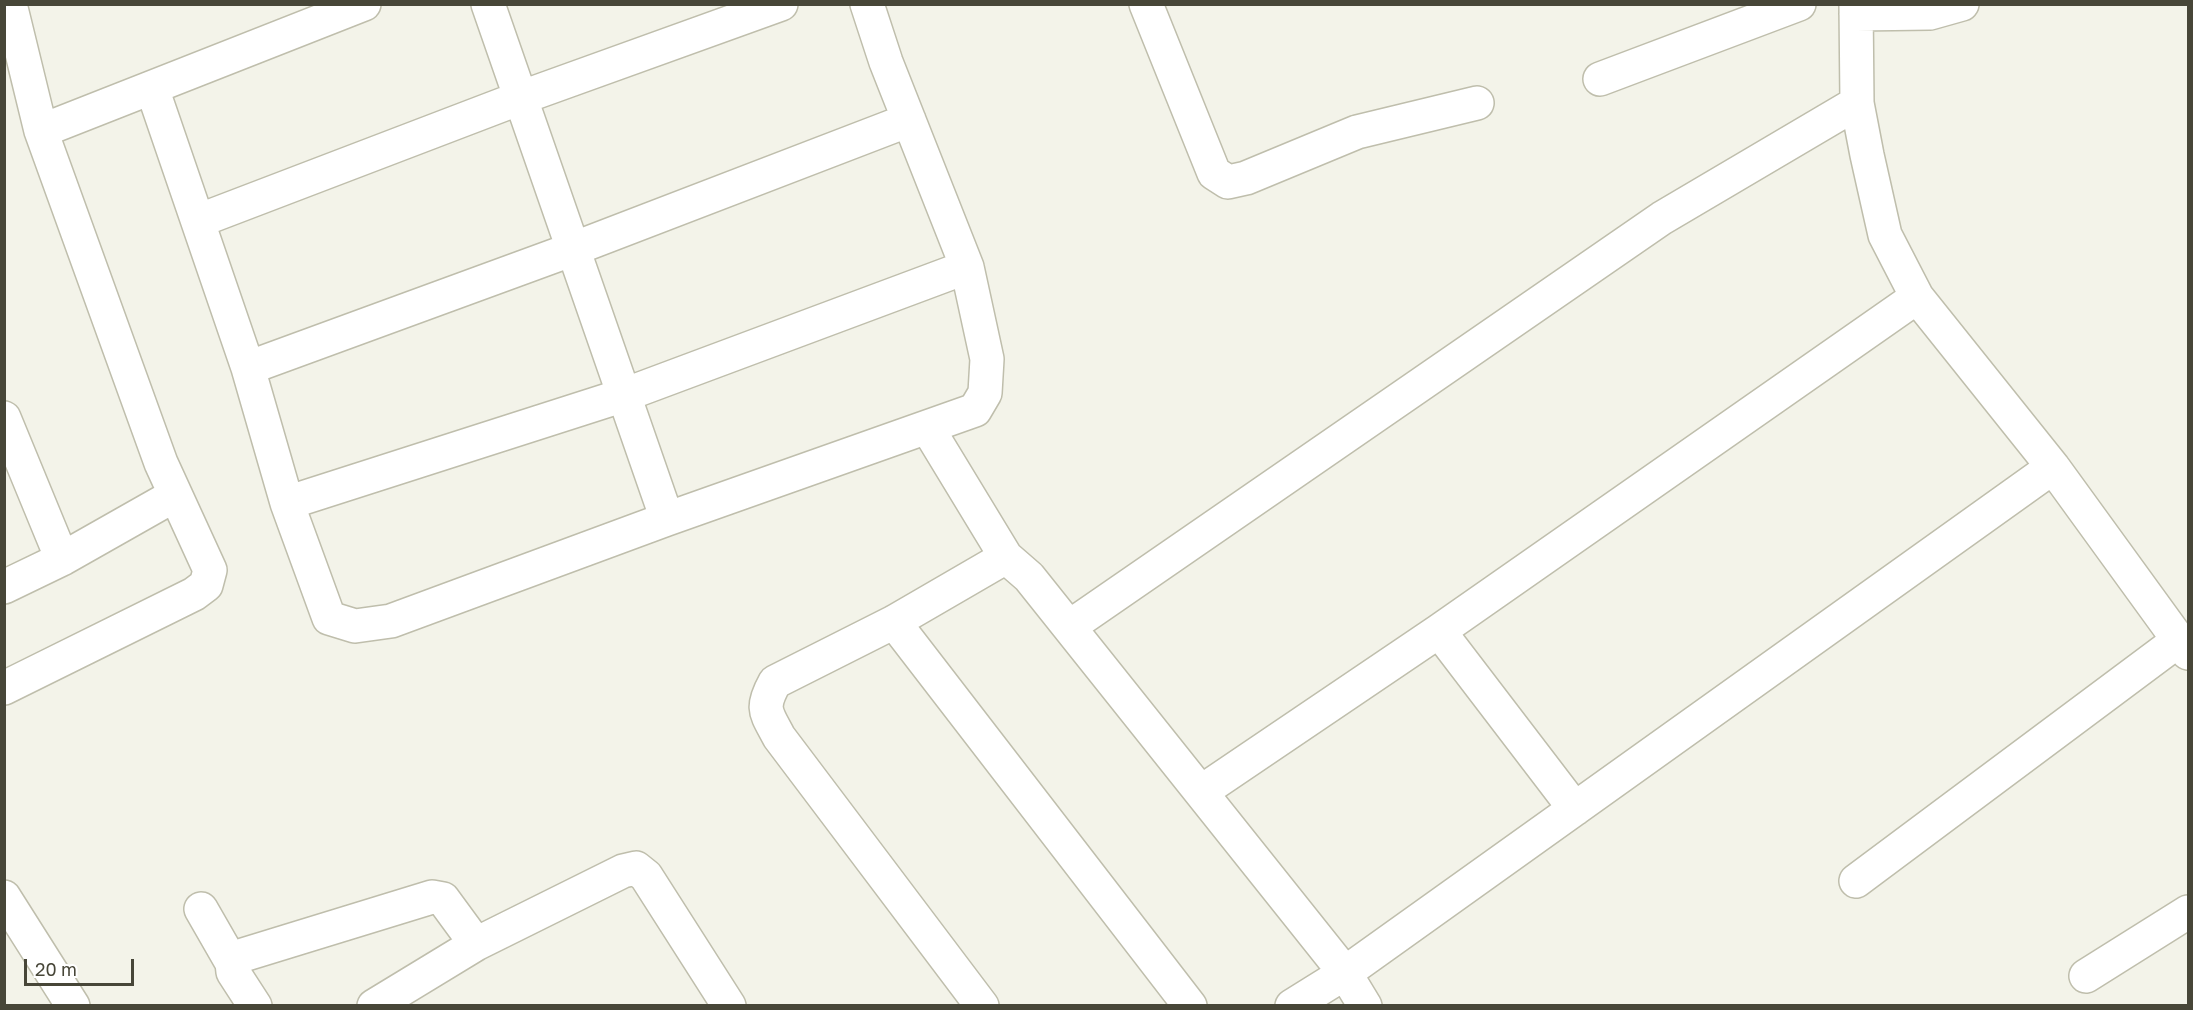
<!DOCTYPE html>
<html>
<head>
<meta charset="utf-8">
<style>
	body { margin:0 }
	#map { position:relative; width:2193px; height:1010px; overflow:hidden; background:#f3f3e9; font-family:"Golos Text",sans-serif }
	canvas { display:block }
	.frame { position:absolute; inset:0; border:6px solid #474638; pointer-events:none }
	.scale { position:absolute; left:24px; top:959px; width:110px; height:27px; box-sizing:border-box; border:3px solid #474638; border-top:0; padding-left:8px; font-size:18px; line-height:21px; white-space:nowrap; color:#474638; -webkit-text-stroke:4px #fff; paint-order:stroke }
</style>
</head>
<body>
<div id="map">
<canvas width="2193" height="1010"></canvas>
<div class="frame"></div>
<div class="scale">20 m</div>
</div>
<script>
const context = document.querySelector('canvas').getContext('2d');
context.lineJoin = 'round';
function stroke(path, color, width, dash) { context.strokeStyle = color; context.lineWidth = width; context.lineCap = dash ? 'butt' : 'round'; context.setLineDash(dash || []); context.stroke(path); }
const street = new Path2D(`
	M488,4L667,519
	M1146,4L1214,173L1228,182L1246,178L1357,132L1477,103
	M1856,4L1857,103L1867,155L1885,235L1917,297L2053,467L2188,653
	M1856,14L1930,13L1962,4
	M1600,79L1799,4
	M152,88L248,368L287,503L329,618L355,626L391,621L667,519L975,410L985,393L987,359L967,267L886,62L867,4
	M41,131L364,4
	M198,221L520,98L781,4
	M248,368L573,249L909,120
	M4,418L62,559
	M927,427L1006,557
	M287,503L624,395L967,267
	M4,587L62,559L175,495
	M894,622L1190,1006
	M1069,627L1662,218L1857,103
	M1439,631L1575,809
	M4,688L194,594L206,585L210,570L161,463L41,131L10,4
	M1201,792L1439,631L1917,297
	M1856,881L2179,640
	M4,897L73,1006
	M201,909L232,963L233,972L255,1006
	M232,963L243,955L432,897L443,899L476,944
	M2086,976L2188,912
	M374,1006L476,944L623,871L636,868L646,876L729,1006
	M982,1006L779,737C766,712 760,709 775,682L894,622L1006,557L1029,577L1345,973L1365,1006
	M1292,1006L1345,973L2053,467`);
stroke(street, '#bfbeac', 36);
stroke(street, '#fff', 33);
</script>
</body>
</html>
